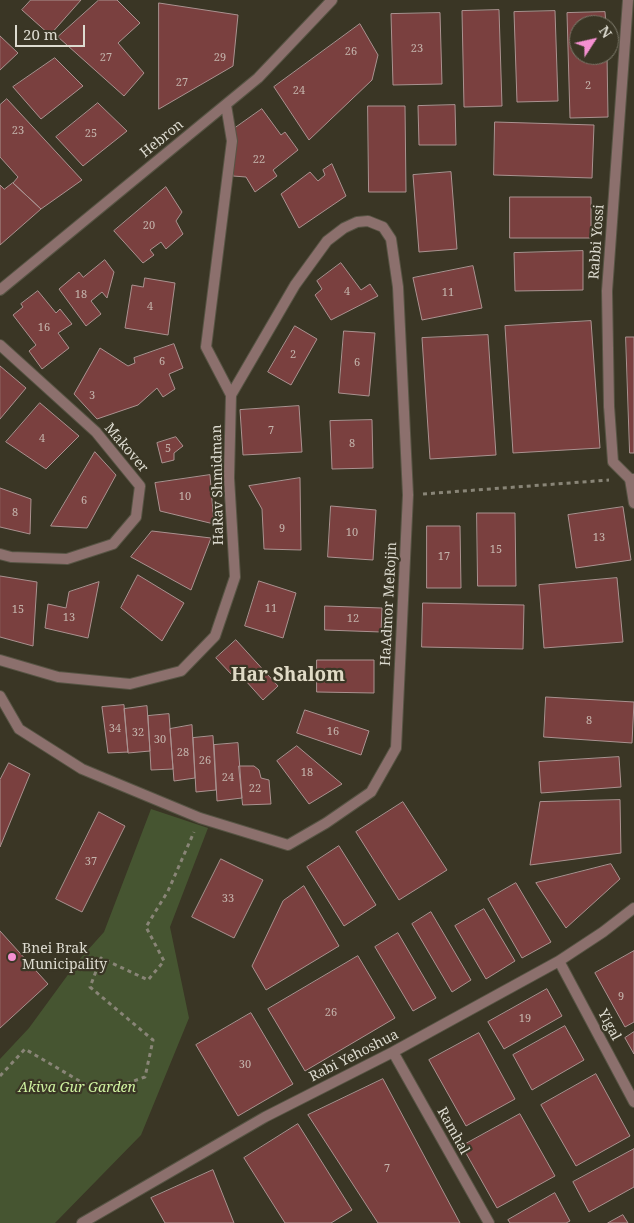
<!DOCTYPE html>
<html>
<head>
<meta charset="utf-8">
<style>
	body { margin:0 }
	#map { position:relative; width:634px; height:1223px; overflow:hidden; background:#3a3625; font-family:"Noto Serif",serif }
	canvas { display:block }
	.north { position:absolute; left:569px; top:15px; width:50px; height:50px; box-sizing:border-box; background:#3a3625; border:1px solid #7b7869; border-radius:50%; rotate:55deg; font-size:14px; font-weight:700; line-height:20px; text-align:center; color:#dddbd0 }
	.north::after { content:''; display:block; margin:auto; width:18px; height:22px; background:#f590d1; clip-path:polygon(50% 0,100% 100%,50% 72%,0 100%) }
	.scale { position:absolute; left:15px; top:25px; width:70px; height:22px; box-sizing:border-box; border:2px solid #dddbd0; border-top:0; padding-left:6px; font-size:15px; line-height:18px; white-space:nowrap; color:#dddbd0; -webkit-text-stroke:4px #3a3625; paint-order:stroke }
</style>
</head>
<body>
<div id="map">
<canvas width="634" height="1223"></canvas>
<div class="north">N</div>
<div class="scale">20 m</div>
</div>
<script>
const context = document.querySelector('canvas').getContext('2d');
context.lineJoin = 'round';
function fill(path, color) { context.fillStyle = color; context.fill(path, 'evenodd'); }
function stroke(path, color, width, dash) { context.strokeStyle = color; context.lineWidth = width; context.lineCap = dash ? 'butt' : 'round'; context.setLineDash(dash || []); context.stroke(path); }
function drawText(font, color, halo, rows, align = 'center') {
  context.font = font + ' "Noto Serif",serif'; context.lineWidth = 4.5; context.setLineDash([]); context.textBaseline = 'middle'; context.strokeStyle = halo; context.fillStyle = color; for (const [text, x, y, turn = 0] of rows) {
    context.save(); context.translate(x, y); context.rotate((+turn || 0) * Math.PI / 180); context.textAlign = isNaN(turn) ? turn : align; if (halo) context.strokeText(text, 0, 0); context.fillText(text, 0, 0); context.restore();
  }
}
const green = new Path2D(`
	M151,809L208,828L170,927L189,1018L141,1135L55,1223H0V1059L29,1028L78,961L104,932Z`);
const building = new Path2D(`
	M31,0H81L50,35L22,10Z
	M99,0H117L140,23L118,43L144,73L124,96L58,37Z
	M159,3L238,15L233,66L159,109Z
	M499,10L502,106L464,107L462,11Z
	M555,11L558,101L517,102L514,12Z
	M605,12L606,25H579V55H607L608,117L570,118L567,13Z
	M440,13L442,84L393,85L391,14Z
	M360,24L378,55L372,80L309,140L274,87Z
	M0,36L18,53L0,70Z
	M55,58L83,86L41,119L13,87Z
	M7,99L82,180L41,209L13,183L18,177L0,157V105Z
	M98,103L127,131L83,166L56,137Z
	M455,105L456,145H419L418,106Z
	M368,106H405L406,192H369Z
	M262,109L281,135L285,132L298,150L273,170L277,176L255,192L246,177L233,176L235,128Z
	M495,122L594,125L592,178L494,175Z
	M332,164L346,196L299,228L281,194L310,172L318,181L325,175L323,170Z
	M451,172L457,249L419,252L413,175Z
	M13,183L41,209L0,245V185L4,189Z
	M166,187L182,212L176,221L183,234L166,249L161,242L150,250L154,255L143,263L114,231Z
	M510,197H591V238H510Z
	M583,251V290L515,291L514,253Z
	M105,260L114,272L107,298L102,292L91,301L101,314L86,326L59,289L79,272L83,277Z
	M341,263L361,290L370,284L378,296L331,320L315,295L322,289L317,281Z
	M473,266L482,308L422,320L413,278Z
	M145,278L175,283L168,335L125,328L132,285L143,287Z
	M38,291L56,313L60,309L72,324L58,333L69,348L42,369L29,351L36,345L13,315L23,307L21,304Z
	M591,321L600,448L513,453L505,326Z
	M295,326L317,339L291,385L268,372Z
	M344,331L375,333L369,396L339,393Z
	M488,335L496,455L430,459L422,338Z
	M626,337H634V453H630Z
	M174,344L183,368L169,374L175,389L163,397L157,388L138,405L97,419L74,394L100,348L128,366L135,363L134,358Z
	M0,366L26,388L0,419Z
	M40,403L79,436L46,469L6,442Z
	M299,406L302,452L243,455L240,410Z
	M372,420L373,468L332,469L330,421Z
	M176,437L183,446L174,453V460L162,463L157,443Z
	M95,452L116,475L87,528L51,526Z
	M210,475L214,524L160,511L155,483Z
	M300,478L301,550L264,549L262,509L249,486Z
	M0,488L31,499L30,534L0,527Z
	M331,506L376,510L373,560L328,557Z
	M623,507L631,560L576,568L568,515Z
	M477,513H515L516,586H478Z
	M427,526H460L461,588H427Z
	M152,531L211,538L191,590L131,557Z
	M138,575L184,603L162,641L121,608Z
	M0,576L37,582L33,646L0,637Z
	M617,578L623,642L544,648L539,585Z
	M259,581L296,593L283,638L245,626Z
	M99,582L88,638L45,628L48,604L66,608L69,592Z
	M423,603L524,605L523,649L422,647Z
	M325,606L382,608L381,632L325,630Z
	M236,640L278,686L263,700L236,670L231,674L216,658Z
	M317,660H374V693L317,692Z
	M546,697L634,702L632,743L544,737Z
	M124,705L128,752L108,753L102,707Z
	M147,706L150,751L128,753L124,709Z
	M305,710L369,731L361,755L297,733Z
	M169,714L173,769L151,770L148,716Z
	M192,725L195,778L174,781L170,729Z
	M213,736L216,790L196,792L193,738Z
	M238,743L242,798L217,801L214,745Z
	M297,746L342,784L309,804L277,761Z
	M619,757L621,787L541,793L539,762Z
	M9,763L30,774L0,847V780Z
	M239,766H254L259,770L261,778L269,780L271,804L243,805Z
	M620,800L621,853L530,865L540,802Z
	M403,802L447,870L399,900L356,832Z
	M99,812L125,826L82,912L56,899Z
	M339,846L376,905L344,926L307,867Z
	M221,859L263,880L234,938L192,917Z
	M611,864L620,879L566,928L536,883Z
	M516,883L551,942L522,958L488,899Z
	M304,886L339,946L266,990L252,966L283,901Z
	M484,909L515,961L486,979L455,926Z
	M431,912L471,980L452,992L412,924Z
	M0,931L48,984L0,1028Z
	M398,933L436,998L413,1011L375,947Z
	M634,951V1022L625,1027L595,973Z
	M358,956L395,1018L305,1071L268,1009Z
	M547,989L562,1016L504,1049L488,1022Z
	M251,1013L293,1084L238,1116L196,1045Z
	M565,1026L584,1060L532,1090L513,1055Z
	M634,1032V1054L625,1038Z
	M479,1033L515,1099L466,1126L429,1060Z
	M596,1074L630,1136L576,1166L541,1105Z
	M383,1079L460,1223H378L308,1115Z
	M520,1114L555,1176L497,1208L462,1146Z
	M298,1124L352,1210L331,1223H285L244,1158Z
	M634,1149V1187L589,1212L573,1182Z
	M213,1170L234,1223H165L151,1198Z
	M555,1193L570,1221L566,1223H510L508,1220Z
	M623,1215L628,1223H608Z`);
const path = new Path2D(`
	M423,494L609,480
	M0,1076L25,1049L100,1093L145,1077L153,1040L90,987L101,958L148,980L164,961L146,927L168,891L194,832`);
const pedestrian = new Path2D(`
	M609,406L613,462L630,479`);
const minor = new Path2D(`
	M226,105L232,141L206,347L231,395
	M0,290L258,78L332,0
	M0,345L96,432L140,486L136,517L113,544L67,559L11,557L0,554
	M609,406L607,291L628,0
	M634,479H630L634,503
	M0,660L58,677L130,684L181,671L215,636L235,577L229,478L231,395L295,285L327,241L344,228L357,222L368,221L383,227L391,239L398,287L408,495L396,748L371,792L326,823L288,845L200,818L82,769L19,729L0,696
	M559,961L634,1102
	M393,1052L489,1223
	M82,1223L265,1117L393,1052L559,961L603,932L634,908`);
const markers = [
	[12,957,5,"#f590d1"]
];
const numberNames = [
	["23",417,49],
	["26",351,52],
	["27",106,58],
	["29",220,58],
	["27",182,83],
	["2",588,86],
	["24",299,91],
	["23",18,131],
	["25",91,134],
	["22",259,160],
	["20",149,226],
	["4",347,292],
	["11",448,293],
	["18",81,295],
	["4",150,307],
	["16",44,328],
	["2",293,355],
	["6",162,362],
	["6",357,363],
	["3",92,396],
	["7",271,431],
	["4",42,439],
	["8",352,444],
	["5",168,449],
	["10",185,497],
	["6",84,501],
	["8",15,513],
	["9",282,529],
	["10",352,533],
	["13",599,538],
	["15",496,550],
	["17",444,557],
	["11",271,609],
	["15",18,610],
	["13",69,618],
	["12",353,619],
	["8",589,721],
	["34",115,729],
	["16",333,732],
	["32",138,733],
	["30",160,740],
	["28",183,753],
	["26",205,761],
	["18",307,773],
	["24",228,778],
	["22",255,789],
	["37",91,862],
	["33",228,899],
	["9",621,997],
	["26",331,1013],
	["19",525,1019],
	["30",245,1065],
	["7",387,1169]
];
const streetNames = [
	["Hebron",162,139,-39],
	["Rabbi Yossi",597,242,-86],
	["Makover",126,448,50],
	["HaRav Shmidman",218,485,-91],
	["HaAdmor MeRojin",389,604,-87],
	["Yigal",609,1025,62],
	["Rabi Yehoshua",354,1056,-27],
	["Ramhal",453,1131,61]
];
const poiNames = [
	["Bnei Brak",22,949],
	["Municipality",22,965]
];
const parkNames = [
	["Akiva Gur Garden",77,1088]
];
const districtNames = [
	["Har Shalom",288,676]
];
fill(green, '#465531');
fill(building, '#7a403f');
stroke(building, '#aa9290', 1);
stroke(pedestrian, '#575444', 12);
stroke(minor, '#575444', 12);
stroke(path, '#898577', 3, [4, 4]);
stroke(pedestrian, '#8c706d', 10);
stroke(minor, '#8c706d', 10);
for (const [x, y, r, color] of markers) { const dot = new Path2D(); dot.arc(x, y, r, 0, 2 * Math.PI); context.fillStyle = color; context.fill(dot); stroke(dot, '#3a3625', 2); }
drawText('11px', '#c4b4ac', null, numberNames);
drawText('14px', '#dddbd0', '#3a3625', streetNames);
drawText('14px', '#dddbd0', '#3a3625', poiNames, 'left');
drawText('italic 14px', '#d0f3a1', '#3a3625', parkNames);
drawText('bold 19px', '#e0dac6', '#3a3625', districtNames);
</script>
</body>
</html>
